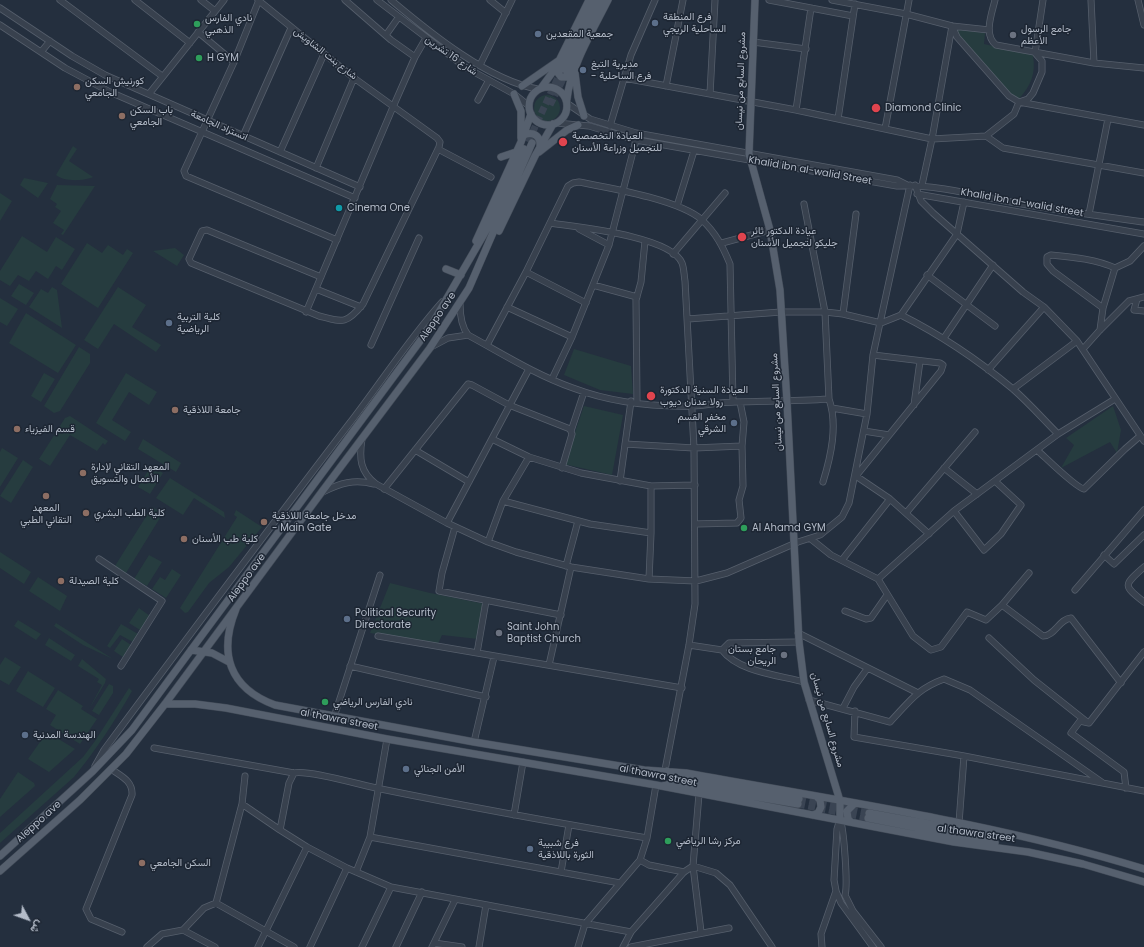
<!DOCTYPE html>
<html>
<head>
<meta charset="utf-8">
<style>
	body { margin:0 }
	#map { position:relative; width:1144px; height:947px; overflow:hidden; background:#242f3e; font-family:Poppins,Vazirmatn,sans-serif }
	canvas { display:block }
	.north { position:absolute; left:8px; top:899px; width:40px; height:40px; -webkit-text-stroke:3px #1d2633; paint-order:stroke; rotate:131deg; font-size:11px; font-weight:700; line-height:16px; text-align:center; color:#b4bcc9 }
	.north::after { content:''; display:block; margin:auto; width:14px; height:18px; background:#b4bcc9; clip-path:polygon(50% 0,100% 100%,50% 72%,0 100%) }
</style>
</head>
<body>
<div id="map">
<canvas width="1144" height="947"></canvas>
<div class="north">ش</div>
</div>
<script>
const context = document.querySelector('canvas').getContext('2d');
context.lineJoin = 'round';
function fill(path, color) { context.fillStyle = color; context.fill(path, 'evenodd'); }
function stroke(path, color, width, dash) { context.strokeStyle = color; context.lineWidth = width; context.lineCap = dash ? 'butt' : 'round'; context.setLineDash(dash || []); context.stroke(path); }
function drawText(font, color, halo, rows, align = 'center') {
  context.font = font + ' Poppins,Vazirmatn,sans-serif'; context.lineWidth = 3; context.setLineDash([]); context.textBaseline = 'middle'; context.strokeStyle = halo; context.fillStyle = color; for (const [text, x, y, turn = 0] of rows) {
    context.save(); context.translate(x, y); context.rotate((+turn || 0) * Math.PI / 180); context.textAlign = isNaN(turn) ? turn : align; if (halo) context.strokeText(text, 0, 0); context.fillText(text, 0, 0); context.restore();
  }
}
const green = new Path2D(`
	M956,29L985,33L984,44L1033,55C1036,74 1031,85 1019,99L1011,96L959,36Z
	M534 108a13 13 0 1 1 26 0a13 13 0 1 1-26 0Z
	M73,146L77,149L69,161L93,177C84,181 64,182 56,175Z
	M24,178L48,183L38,198L20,185Z
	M57,185L95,186L63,235L61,234L64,230L53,223L61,211L55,207L57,204L50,199Z
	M0,193L12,201L0,221Z
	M22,236L47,252L56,237L75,249L62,270L56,266L48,279L36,271L29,281L18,275L10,286L0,280V271Z
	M87,243L102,253L108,245L123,255L127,249L133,253L98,308L61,284Z
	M175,248L184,255L177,266L153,251Z
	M19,284L34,293L26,305L11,296Z
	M52,287L57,290L62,328L29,307L41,289L48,293Z
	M118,287L146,305L132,327L161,345L156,352L114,324L98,349L84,340Z
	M0,298L18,309L7,326L0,322Z
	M26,313L76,345L58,373L9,343Z
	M79,347L90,354V363L60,411L54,413L44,406Z
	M574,349L631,366L633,394L600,390L564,375Z
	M44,373L55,379L41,402L31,396Z
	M126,373L157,392L149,405L129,392L112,420L131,432L125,441L96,423Z
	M584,406L623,415L612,475L564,464Z
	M1113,406L1121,430L1117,453L1110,442L1061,468L1074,445L1066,438Z
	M70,416L108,441L105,445L103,443L97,451L70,435L50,466L39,459L65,418Z
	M143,439L181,463L176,472L138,449Z
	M2,448L18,458L0,487V452Z
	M23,460L33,467L11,503L0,496Z
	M151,466L163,473L150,494L138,487Z
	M170,478L224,512L225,518L194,498L183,515L156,498Z
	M152,507L163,513L126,573L115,566Z
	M236,510L262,527L229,567L209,583L188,612L185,613L180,608L237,517L234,515Z
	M0,552L31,572L24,584L0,568Z
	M149,555L162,562L147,586L134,579Z
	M172,569L181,575L166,598L152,589L160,577L165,580Z
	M38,577L67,596L60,611L29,591Z
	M390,583L430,593L485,604L478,639L442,635L438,644L370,633Z
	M139,608L150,616L140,630L129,623Z
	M18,620L41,634L36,640L14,626Z
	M56,623L113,659L83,645L54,626Z
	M121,624L138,634L133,642L120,635L110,648L107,646Z
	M49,638L75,655L71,661L45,645Z
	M122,639L131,645L123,657L114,651Z
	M5,657L21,667L9,685L0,680V665Z
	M82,659L106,679L105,683L89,709L102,685L97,682L99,679L78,666Z
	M28,671L55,688L43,707L16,691Z
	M109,684L113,686V693L99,715L92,711Z
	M129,688L132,691C115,721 96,750 74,777L0,843V833L83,757L95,741Z
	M58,690L83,706L81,709L97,719L80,744L50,725L56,715L46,709Z
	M47,732L75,749L49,772L28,759Z
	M18,772L34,783L35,786L0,817V799Z`);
const majorTunnel = new Path2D(`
	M550,105L566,73
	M528,142L561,71
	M799,799L869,813
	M798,804L868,818`);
const minor = new Path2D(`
	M60,0L162,76
	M135,0L190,43
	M201,0L215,11
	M258,0L354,78L437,138L440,142L439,147L363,304C346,325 342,322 319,316L191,263L189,259L202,231L207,230L321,277
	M259,0L234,62L184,171L186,176L337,240
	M345,0L391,40L415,57
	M377,0L465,67L514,94L529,106
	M391,0C429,32 489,81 538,89
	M490,0L506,13
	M769,0L853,16
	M832,0L906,14L952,26L989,30
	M995,0C992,13 983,35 996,45L1094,63L1144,68
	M1091,0L1094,63
	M1138,0L1144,25
	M0,8L72,56L105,75L360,187
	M0,25L65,68L110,92L355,198
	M952,26L957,37L1009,96L1019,102L1144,125
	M198,32L234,62
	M386,35L398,18
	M753,42L806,49
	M41,52L50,41
	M1035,53L1043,0
	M480,65L512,0
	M624,78L796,110L932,139L986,136L1014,114L1019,102L1028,99L1033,93L1042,72V61L1035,53
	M666,86L683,0
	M149,94L224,0
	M710,94L715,0
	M478,100L489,80
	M568,104L590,119L636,133L897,180L907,185
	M796,110L811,8
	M838,119L855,4
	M556,123L589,126L636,140L897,186C936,184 973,195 1011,202C1055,210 1100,216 1144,222
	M610,126L631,55L655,0
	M885,129L909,0
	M243,136L291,28
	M986,136L1003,148L1144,173
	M438,149L491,177
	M280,152L324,54
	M316,168L354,78
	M915,185L921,201L933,213L1023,292L1044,307L1077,341L1144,441
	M922,185L932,139L952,26
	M917,194L1144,234
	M804,204L825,312L829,399C838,425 831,456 823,482
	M677,206L694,151
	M1089,214L1108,119
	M550,223C576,227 671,236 682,263C684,268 684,275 685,281L694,448L695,604L689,645L665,770
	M579,229L609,245
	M722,243L770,230
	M673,254L725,193
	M1115,268L1130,261L1144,246
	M526,272L586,303
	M927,275L995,326
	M593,285L637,297
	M316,289L361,307
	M1137,299L1134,310L1144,311
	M460,304C460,314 461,326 468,335C503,354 536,375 573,388C610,402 653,407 693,406C707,405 721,402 735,402C766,401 797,401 829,399
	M507,307L572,337
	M306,312L393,107L415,57L426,38
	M843,314L856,214
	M901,315C941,335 978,360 1013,389C1029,403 1043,419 1058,434
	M688,319L781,312H825L843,314L881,323L901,315L957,234L964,202
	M1100,330L1103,308L1053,271L1047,264V257L1051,255C1072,257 1096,259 1115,268L1103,308
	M944,338L993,265
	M371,345L419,238
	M487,345L526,272L568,186L573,183L579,182C610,188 680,200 702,220C716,233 723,247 730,264L733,402
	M433,346L448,338L468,335
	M1083,349L1100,330L1129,301L1144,297
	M873,355L940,363L943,365L941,371L856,476L890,499L929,534
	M988,370L1044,307
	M552,379L572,337L609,245L636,140
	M1013,389L1077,341
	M740,402L744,422L742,446
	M637,403L636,300L641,282L645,241
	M914,405L920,361
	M832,408L867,414
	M571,431L584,392
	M864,431L889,435
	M362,439C359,458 360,472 376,484L447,523L488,542L516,552L571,567L649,579L696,581L727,573L798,542L820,535L842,517L849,503L867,414L873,355L910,185
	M492,439L529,457L581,473L651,486L695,485
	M625,444L694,448L742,446L743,486L739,500L741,518L737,523L695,524
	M415,450L469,482
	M1037,450C1045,457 1076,488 1084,489L1125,449L1140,436
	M944,468L977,494
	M620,481L631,401
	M384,489L468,384L472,385L509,405L570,429L572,434L562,468
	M323,492C340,483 354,479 374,484
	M503,501L590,524L651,533
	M954,511L984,550L1001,534L1021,505L995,481
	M906,513L975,432
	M447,523L529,369
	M455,527L442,573L439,591L561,615
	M811,539L831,555L878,579L954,511L1058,434L1115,399
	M488,542L503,501L529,457
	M1104,555L1114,564L1144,535
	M99,559L162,601L121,666
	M842,560L890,499
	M566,566L578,521
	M1144,567C1124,585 1122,585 1144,602
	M649,579L651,533V486
	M878,579L913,636L931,650L941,647L967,612L986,620L1002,605L1043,636C1055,636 1059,619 1071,618L1121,683
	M1075,590L1144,510
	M1002,605L1029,573
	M845,611L866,619L871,618L887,595
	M798,633L916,692
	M378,636L682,688
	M989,638L1034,680L1087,722
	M689,645L722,650L729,643L799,642
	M722,650C739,672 778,675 804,682
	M477,653L486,601
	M549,665L571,567
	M350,666L486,697
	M809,700L890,722C910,701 917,689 944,679L970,690L1103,783
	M843,708L854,687L867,669
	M855,711L854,737L964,756L1144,791
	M334,717L380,575
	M474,742L494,657
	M154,748L294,773C307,769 364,786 381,789C469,807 558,823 647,838
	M95,766L104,750C185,641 266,532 349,424C380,384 408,340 442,302
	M111,769C121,776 133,781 132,795L86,909L91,919L122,932
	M1126,788L1124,772L1071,733L1080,721L1089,723L1144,652
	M699,794L693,866L701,932
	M242,804L245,776
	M514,815L523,762
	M840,819C844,829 848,886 845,895L853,911L881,947
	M840,819L837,829L834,880L836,891L841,903L873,947
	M959,823L964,756
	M280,830L289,783L294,773
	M370,837L620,883
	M640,860L649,865L684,872
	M356,872L370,837L387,739
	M561,872L569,825
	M216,903L294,947
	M183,930L215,947
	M434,943L462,947
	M147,947L162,934L183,930L204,908L216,903L242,804L280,830L307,847L347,868L391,887L631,932
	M258,947L307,847
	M310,947L347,868
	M362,947L391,887
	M396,947L422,892
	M432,947L455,900
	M479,947L486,905
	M578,947L585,924L640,860L647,838L656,785
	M623,947L631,932L684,872L693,866L716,873L730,885L772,947
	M631,947L729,928
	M822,947L821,934L836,891`);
const major = new Path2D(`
	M755,0L749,154L770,230L780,290L787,402L799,642L804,682L840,801V819
	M555,69L561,77H572
	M562,69L595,0
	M567,72L602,0
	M575,73L578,97L584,116
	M522,86L558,61
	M529 106a19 19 0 1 1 38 0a19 19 0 1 1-38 0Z
	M541,88L555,69L589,0
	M514,94L521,111V138
	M567,99C570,68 594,28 608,0
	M524,135C533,131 541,136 540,146
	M539,152L567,130L578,125
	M501,157L516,152
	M499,231L535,156L553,124
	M476,241L521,142L531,114
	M446,269L461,275
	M236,609C218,653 229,688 275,705L474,742L644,770L686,773C839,801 995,823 1144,869
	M191,650L212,653L229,662
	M165,704H195L226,708L387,739L656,785L954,842L1028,852L1083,864L1144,882
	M667,771L676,777L799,799
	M662,786L675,783L798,804
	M869,813L995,836
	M813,815L818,813L821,807L820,800L817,797
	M868,818L995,843
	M851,822L848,819L847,811L854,804
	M0,856L92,772L132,730L191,650L429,329L487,229L524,149
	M0,871L80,800L126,754L165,704L321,493L430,348L469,288L532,143`);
const markers = [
	[655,23,4,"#5c6f8a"],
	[197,24,4,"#2e9e5b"],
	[538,34,4,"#5c6f8a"],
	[1013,35,4,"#6b7280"],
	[199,58,4,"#2e9e5b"],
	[583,70,4,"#5c6f8a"],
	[77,87,4,"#8d6e63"],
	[876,108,5,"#e0444e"],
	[122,116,4,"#8d6e63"],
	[563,142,5,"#e0444e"],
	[339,208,4,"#0f9aa8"],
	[742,237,5,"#e0444e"],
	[169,323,4,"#5c6f8a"],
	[651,396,5,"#e0444e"],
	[175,410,4,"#8d6e63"],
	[734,423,4,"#5c6f8a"],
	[17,429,4,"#8d6e63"],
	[83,473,4,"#8d6e63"],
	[46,496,4,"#8d6e63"],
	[86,513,4,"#8d6e63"],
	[264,522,4,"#8d6e63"],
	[744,528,4,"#2e9e5b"],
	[184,539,4,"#8d6e63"],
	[61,581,4,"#8d6e63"],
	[347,619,4,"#5c6f8a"],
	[499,633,4,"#6b7280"],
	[784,655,4,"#6b7280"],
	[325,702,4,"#2e9e5b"],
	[25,735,4,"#5c6f8a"],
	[406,769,4,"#5c6f8a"],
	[668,841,4,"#2e9e5b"],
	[530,849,4,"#5c6f8a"],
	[142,863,4,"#8d6e63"]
];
const poiNames = [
	["فرع المنطقة",663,17],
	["الساحلية الريجي",663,29],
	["نادي الفارس",205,18],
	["الذهبي",205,30],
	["جامع الرسول",1021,29],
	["الأعظم",1021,41],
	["جمعية المقعدين",546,34],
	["H GYM",207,58],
	["مديرية التبغ",591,64],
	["- فرع الساحلية",591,76],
	["كورنيش السكن",85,81],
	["الجامعي",85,93],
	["Diamond Clinic",885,108],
	["باب السكن",130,110],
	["الجامعي",130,122],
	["العيادة التخصصية",572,136],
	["للتجميل وزراعة الأسنان",572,148],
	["Cinema One",347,208],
	["عيادة الدكتور ثائر",751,231],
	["جليكو لتجميل الأسنان",751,243],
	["كلية التربية",177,317],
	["الرياضية",177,329],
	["العيادة السنية الدكتورة",660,390],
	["رولا عدنان ديوب",660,402],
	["جامعة اللاذقية",183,410],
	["مخفر القسم",726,417,"right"],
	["الشرقي",726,429,"right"],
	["قسم الفيزياء",25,429],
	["المعهد التقاني لإدارة",91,467],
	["الأعمال والتسويق",91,479],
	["المعهد",46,508,"center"],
	["التقاني الطبي",46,520,"center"],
	["كلية الطب البشري",94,513],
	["مدخل جامعة اللاذقية",272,516],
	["- Main Gate",272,528],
	["Al Ahamd GYM",752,528],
	["كلية طب الأسنان",192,539],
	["كلية الصيدلة",69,581],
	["Political Security",355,613],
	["Directorate",355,625],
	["Saint John",507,627],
	["Baptist Church",507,639],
	["جامع بستان",776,649,"right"],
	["الريحان",776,661,"right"],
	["نادي الفارس الرياضي",333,702],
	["الهندسة المدنية",33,735],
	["الأمن الجنائي",414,769],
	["مركز رشا الرياضي",676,841],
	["فرع شبيبة",538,843],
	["الثورة باللاذقية",538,855],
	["السكن الجامعي",150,863]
];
const streetNames = [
	["شارع بنت الشاويش",325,54,38],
	["شارع 16 تشرين",451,56,35],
	["مشروع السابع من نيسان",741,81,-88],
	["اتستراد الجامعة",219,126,24],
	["Khalid ibn al-walid Street",810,171,10],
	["Khalid ibn al-walid street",1022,203,10],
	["Aleppo ave",438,317,-56],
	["مشروع السابع من نيسان",777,402,-93],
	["Aleppo ave",247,578,-54],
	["al thawra street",339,720,11],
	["مشروع السابع من نيسان",827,720,74],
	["al thawra street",658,776,11],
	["Aleppo ave",39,822,-42],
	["al thawra street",976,834,8]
];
fill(green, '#263c3f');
stroke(majorTunnel, '#3a4453', 7, [7, 3.5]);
stroke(minor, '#565f6c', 7);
stroke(major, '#414a57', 8);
stroke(minor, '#38414e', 5.5);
stroke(major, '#56606e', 7);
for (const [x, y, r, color] of markers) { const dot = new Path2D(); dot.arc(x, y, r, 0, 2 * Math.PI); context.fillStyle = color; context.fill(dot); stroke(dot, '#1d2633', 1.5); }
drawText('10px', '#b4bcc9', '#1d2633', poiNames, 'left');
drawText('10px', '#b4bcc9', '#1d2633', streetNames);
</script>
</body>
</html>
